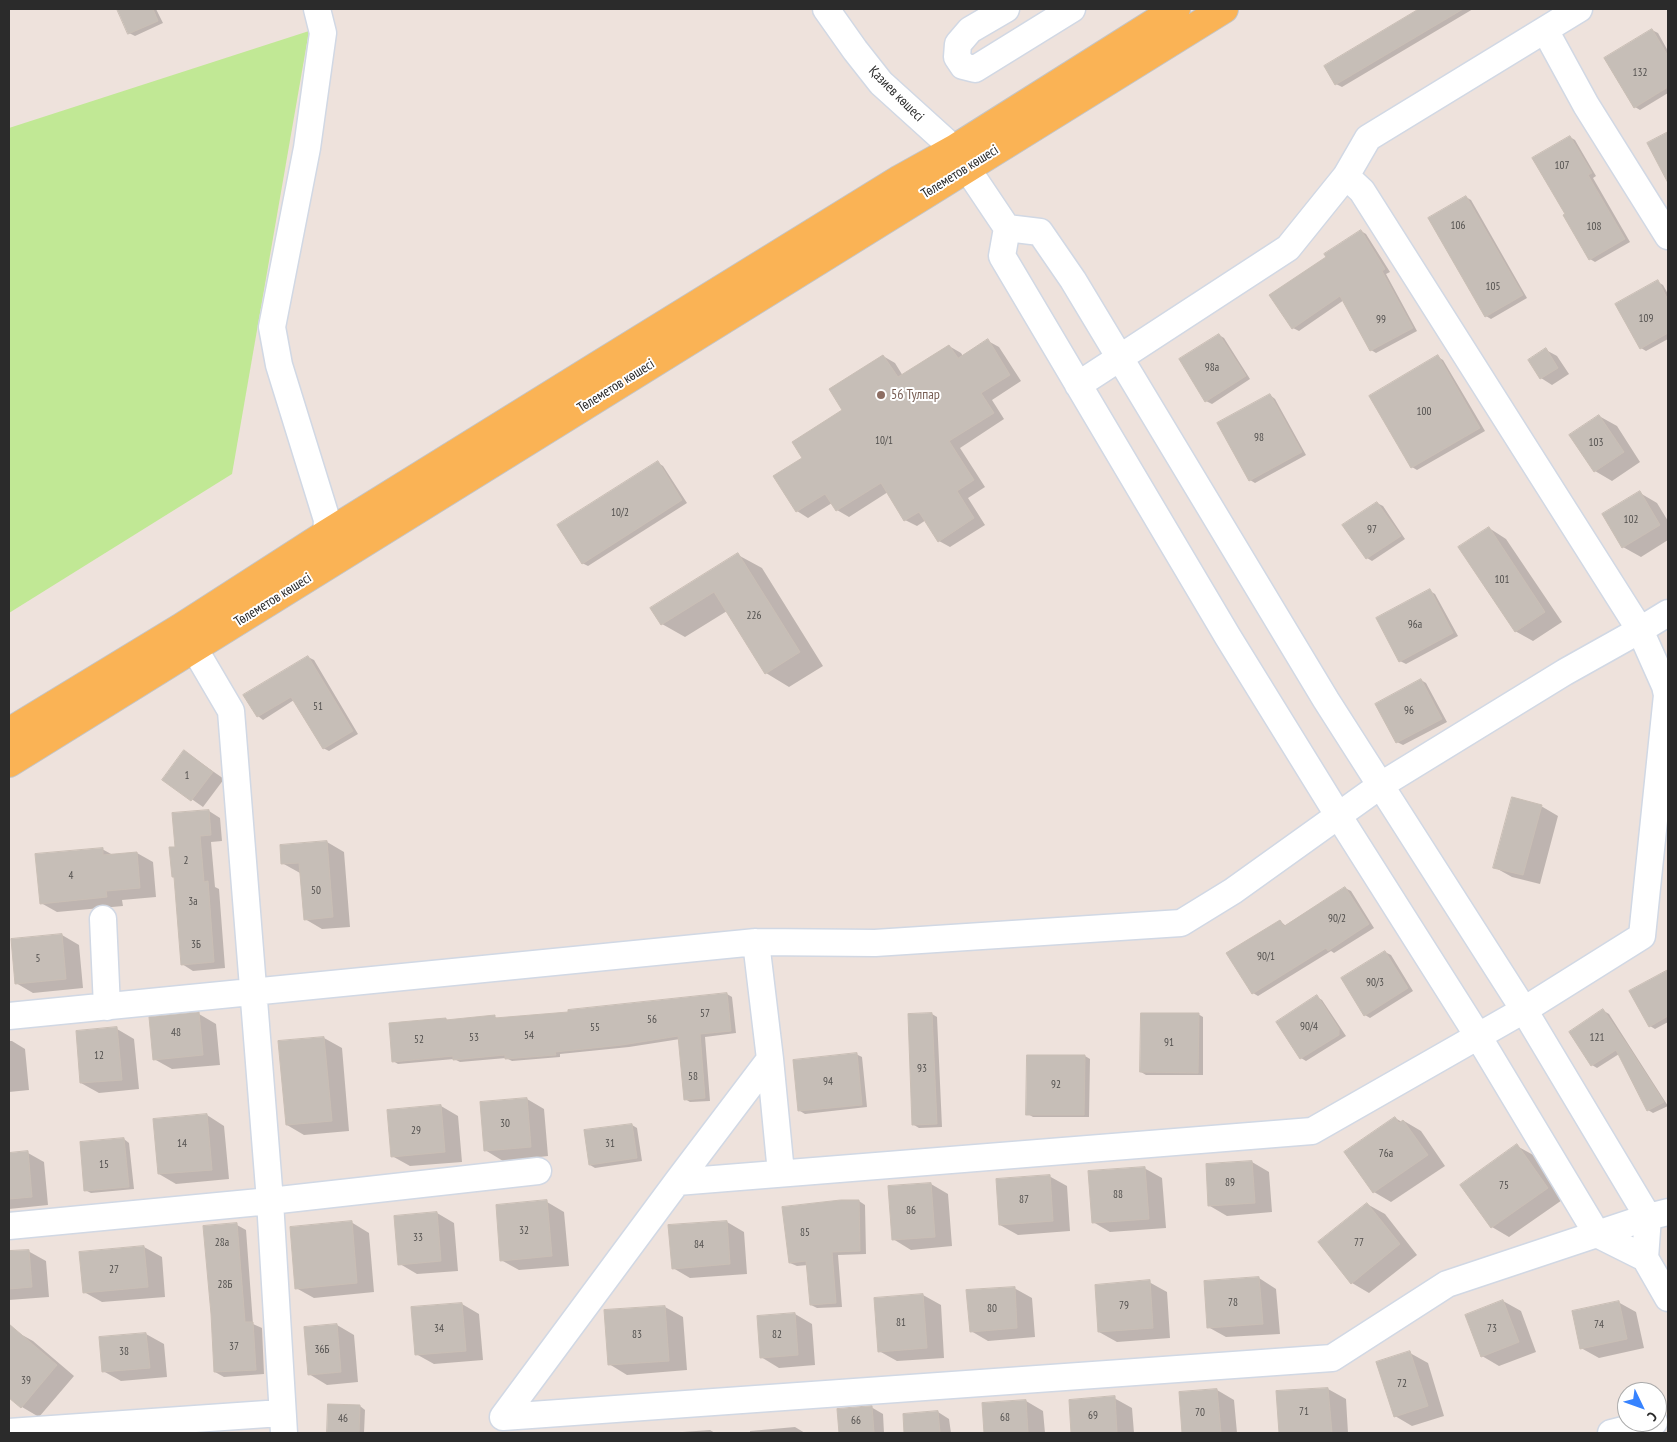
<!DOCTYPE html>
<html>
<head>
<meta charset="utf-8">
<style>
	body { margin:0 }
	#map { position:relative; width:1677px; height:1442px; overflow:hidden; background:#eee2dc; font-family:"PT Sans Narrow",sans-serif }
	canvas { display:block }
	.frame { position:absolute; inset:0; border:10px solid #2b2b2b; pointer-events:none }
	.north { position:absolute; left:1617px; top:1382px; width:50px; height:50px; box-sizing:border-box; background:#fff; border:1px solid #aaa; border-radius:50%; rotate:132deg; font-size:14px; font-weight:700; line-height:20px; text-align:center; color:#2b2b2b }
	.north::after { content:''; display:block; margin:auto; width:18px; height:22px; background:#3783ff; clip-path:polygon(50% 0,100% 100%,50% 72%,0 100%) }
</style>
</head>
<body>
<div id="map">
<canvas width="1677" height="1442"></canvas>
<div class="frame"></div>
<div class="north">С</div>
</div>
<script>
const context = document.querySelector('canvas').getContext('2d');
context.lineJoin = 'round';
function fill(path, color) { context.fillStyle = color; context.fill(path, 'evenodd'); }
function stroke(path, color, width, dash) { context.strokeStyle = color; context.lineWidth = width; context.lineCap = dash ? 'butt' : 'round'; context.setLineDash(dash || []); context.stroke(path); }
function drawText(font, color, halo, rows, align = 'center') {
  context.font = font + ' "PT Sans Narrow",sans-serif'; context.lineWidth = 4; context.setLineDash([]); context.textBaseline = 'middle'; context.strokeStyle = halo; context.fillStyle = color; for (const [text, x, y, turn = 0] of rows) {
    context.save(); context.translate(x, y); context.rotate((+turn || 0) * Math.PI / 180); context.textAlign = isNaN(turn) ? turn : align; if (halo) context.strokeText(text, 0, 0); context.fillText(text, 0, 0); context.restore();
  }
}
const green = new Path2D(`
	M309,31L232,474L9,613V128Z`);
const shadow = new Path2D(`
	M118,9H156L163,23L135,36L129,33Z
	M1421,9H1473L1342,87L1336,84L1325,66Z
	M1652,30L1658,33L1668,51V93L1640,110L1635,107Z
	M1570,137L1575,140L1596,176L1593,178L1630,242L1595,262L1590,259Z
	M1466,197L1471,200L1527,298L1491,319L1486,316Z
	M1361,231L1366,234L1390,272L1386,274L1417,331L1376,353L1371,350L1344,300L1299,331L1293,328L1327,257Z
	M1658,282L1663,285L1668,294V339L1646,351L1641,348Z
	M1219,335L1224,338L1250,379L1212,404L1206,401Z
	M988,341L999,347L1021,381L992,400L1004,419L960,448L985,487L968,498L985,525L950,547L939,541L926,520L917,526L905,520L888,492L849,517L837,510L832,503L808,518L797,511L804,458L844,410L883,356L895,363L903,376L949,346L961,353L963,356Z
	M1546,350L1557,356L1569,374L1552,385L1541,378Z
	M1438,357L1443,360L1485,431L1417,470L1412,467L1371,397Z
	M1270,395L1275,399L1306,455L1255,483L1250,480Z
	M1599,416L1617,426L1640,462L1612,481L1595,471Z
	M658,463L663,466L687,503L588,566L582,563Z
	M1640,493L1657,503L1668,521V540L1641,557L1623,547Z
	M1377,503L1383,506L1405,539L1372,561L1367,558Z
	M1489,528L1506,539L1562,622L1533,641L1515,631Z
	M738,555L762,568L823,666L789,687L766,673L727,611L685,637L662,624Z
	M1430,591L1435,594L1458,636L1406,664L1400,661Z
	M308,657L314,660L358,734L329,751L323,748L294,700L263,720L258,716Z
	M1421,680L1426,683L1447,722L1403,745L1397,742L1377,704Z
	M184,751L224,779L203,807L163,779Z
	M1541,806L1558,816L1540,884L1512,877L1494,867Z
	M209,811L220,818L222,841L211,842L215,887L219,889L225,968L193,971L182,964L176,878L173,877L176,848Z
	M327,842L344,852L350,927L322,929L305,919L300,873L282,863Z
	M102,849L113,855L137,853L153,862L156,897L122,900L123,906L57,912L41,903Z
	M1345,888L1351,891L1374,928L1334,953L1331,951L1258,996L1253,993L1280,921L1286,926Z
	M62,935L79,945L83,988L33,993L16,983Z
	M1385,952L1391,955L1413,991L1370,1018L1365,1015Z
	M1668,971V1022L1655,1029L1650,1026Z
	M727,994L732,997L736,1033L705,1037L710,1101L690,1102L685,1099L680,1039L629,1047L560,1054V1057L512,1061L506,1058L460,1062L454,1059L398,1064L393,1061L446,1019L449,1021L495,1017L499,1019L569,1013V1012Z
	M1317,997L1322,1000L1346,1036L1306,1061L1301,1058Z
	M1604,1011L1609,1014L1668,1106L1653,1113L1648,1110L1619,1054L1597,1068L1592,1065Z
	M199,1014L216,1024L220,1065L172,1069L154,1059Z
	M932,1014L937,1017L942,1127L919,1128L914,1125L909,1015Z
	M1198,1014L1203,1017V1075H1146L1141,1072Z
	M117,1029L134,1039L139,1089L99,1093L81,1083Z
	M324,1038L342,1048L349,1131L304,1135L287,1125L280,1042Z
	M9,1041H12L25,1049L29,1090L9,1092Z
	M856,1054L862,1057L867,1107L805,1114L800,1111Z
	M1085,1056L1090,1059L1089,1117H1033L1028,1114Z
	M527,1099L544,1109L548,1156L503,1161L485,1150Z
	M441,1106L458,1116L462,1162L410,1166L392,1156Z
	M207,1115L224,1126L229,1179L176,1184L159,1174Z
	M1395,1118L1402,1122L1404,1121L1421,1131L1445,1166L1391,1202L1374,1192L1346,1152Z
	M632,1125L637,1128L642,1161L595,1168L590,1165Z
	M124,1139L129,1143L134,1189L91,1193L85,1190Z
	M1517,1146L1535,1156L1565,1198L1509,1237L1492,1227Z
	M28,1153L44,1162L48,1205L9,1209V1154Z
	M1252,1162L1269,1172L1272,1212L1227,1216L1210,1206Z
	M1144,1168L1162,1178L1166,1228L1110,1232L1093,1222Z
	M1049,1176L1067,1186L1070,1231L1018,1235L1000,1225Z
	M931,1184L948,1194L952,1246L911,1250L893,1239Z
	M859,1201L865,1205L866,1254L838,1255L842,1307L817,1308L811,1305L808,1265L797,1266L790,1263Z
	M547,1202L564,1212L569,1266L519,1270L501,1260Z
	M1367,1204L1385,1214L1417,1255L1369,1293L1352,1283Z
	M437,1213L454,1223L458,1271L417,1274L400,1264Z
	M351,1222L369,1233L374,1292L314,1298L296,1288Z
	M727,1222L744,1232L747,1274L690,1278L673,1268Z
	M237,1225L246,1230L253,1324L262,1328L264,1374L224,1377L215,1372Z
	M144,1247L162,1257L165,1297L102,1302L84,1292Z
	M28,1251L46,1261L49,1297L9,1300V1253Z
	M1259,1278L1276,1289L1280,1334L1226,1337L1208,1327Z
	M1149,1282L1167,1292L1170,1338L1117,1342L1099,1332Z
	M1014,1288L1032,1298L1035,1337L988,1341L971,1331Z
	M923,1295L941,1305L944,1358L897,1361L879,1351Z
	M1503,1301L1521,1311L1536,1352L1499,1366L1482,1356Z
	M1618,1302L1636,1312L1644,1348L1599,1358L1581,1348Z
	M462,1304L479,1314L483,1360L434,1364L416,1354Z
	M665,1307L683,1317L687,1370L627,1375L609,1364L605,1312Z
	M795,1314L812,1324L815,1365L779,1368L761,1357Z
	M337,1325L354,1335L358,1382L327,1385L309,1374Z
	M15,1331L33,1341L74,1376L39,1417L22,1407L9,1396V1338Z
	M146,1334L164,1344L167,1377L121,1381L103,1371Z
	M1410,1353L1428,1363L1444,1416L1412,1426L1395,1416Z
	M1328,1389L1346,1399L1348,1433H1280L1277,1393Z
	M1217,1390L1234,1400L1237,1433H1183L1181,1393Z
	M1114,1398L1132,1408L1134,1433H1073L1070,1401Z
	M1026,1401L1043,1411L1045,1433H985L983,1404Z
	M329,1406H360L365,1410L364,1433H328Z
	M871,1407L883,1414L884,1433H840L839,1410Z
	M938,1412L949,1419L951,1433H906L905,1415Z
	M795,1427L805,1433H750V1431Z
	M710,1430L715,1433H669Z`);
const building = new Path2D(`
	M117,9H153L158,21L128,34Z
	M1419,9H1463L1335,85L1324,66Z
	M1652,29L1668,56V87L1634,108L1604,58Z
	M1668,132V183L1647,143Z
	M1570,136L1592,173L1588,175L1625,239L1589,260L1563,215L1565,214L1532,158Z
	M1466,196L1523,295L1485,317L1428,218Z
	M1361,230L1385,269L1382,271L1413,328L1370,351L1340,296L1292,329L1269,295L1326,257L1324,254Z
	M1658,280L1668,300V333L1640,349L1615,304Z
	M1219,334L1246,376L1205,402L1179,359Z
	M988,339L1010,375L981,393L994,413L949,441L974,480L957,491L974,518L938,542L919,512L904,521L881,483L836,511L825,494L796,512L773,476L802,458L792,442L842,410L829,389L883,355L898,377L949,345L958,358Z
	M1546,348L1558,368L1540,379L1528,360Z
	M1438,355L1480,428L1411,468L1369,396Z
	M1270,394L1302,452L1249,481L1217,423Z
	M1599,415L1624,452L1594,472L1569,435Z
	M658,461L682,500L582,564L557,525Z
	M1640,491L1660,525L1622,548L1602,514Z
	M1377,502L1401,536L1366,559L1342,525Z
	M1489,527L1545,612L1515,632L1458,547Z
	M738,553L800,652L765,674L714,592L661,625L650,608Z
	M1430,589L1453,633L1399,662L1376,618Z
	M308,656L353,731L323,749L291,697L257,717L243,695Z
	M1421,679L1442,719L1396,743L1375,704Z
	M184,750L213,772L191,801L162,780Z
	M1512,797L1542,805L1523,875L1493,868Z
	M209,810L211,835L200,836L204,882L208,881L214,962L181,965L174,877H172L169,847H175L172,813Z
	M327,841L333,917L304,920L299,863L281,864L280,845Z
	M103,848V855L137,852L140,888L106,891L107,897L40,904L35,854Z
	M1345,887L1369,924L1328,951L1326,948L1252,994L1226,953L1280,920L1284,926Z
	M62,934L66,979L15,984L11,939Z
	M1385,951L1408,988L1364,1016L1341,978Z
	M1668,970V1016L1649,1027L1629,991Z
	M727,993L731,1031L700,1034L705,1098L684,1100L678,1036L622,1045L555,1052L556,1055L505,1059V1055L453,1060V1056L392,1062L389,1023L446,1018V1020L495,1015V1018L568,1012V1010Z
	M1317,995L1339,1029V1035L1300,1059L1276,1022Z
	M1603,1009L1626,1043L1664,1102L1647,1111L1616,1050L1591,1066L1569,1032Z
	M199,1012L203,1055L153,1060L149,1017Z
	M932,1013L937,1124L912,1125L908,1014Z
	M1141,1013H1199L1198,1073L1140,1072Z
	M117,1027L122,1080L80,1083L76,1031Z
	M324,1037L332,1121L286,1125L278,1041Z
	M857,1053L862,1105L798,1111L793,1060Z
	M1027,1055H1085L1084,1115H1026Z
	M527,1098L531,1147L484,1151L480,1102Z
	M441,1105L445,1152L391,1157L387,1110Z
	M207,1114L212,1170L158,1174L153,1119Z
	M1395,1117L1399,1123L1403,1120L1428,1155L1373,1193L1344,1152Z
	M632,1124L637,1158L589,1165L584,1130Z
	M124,1138L129,1187L84,1191L80,1142Z
	M1517,1144L1548,1188L1491,1228L1460,1185Z
	M28,1151L32,1197L9,1199V1153Z
	M1252,1161L1255,1203L1208,1206L1206,1164Z
	M1145,1167L1149,1219L1092,1223L1088,1171Z
	M1050,1175L1053,1221L999,1225L996,1179Z
	M931,1183L935,1237L892,1240L888,1186Z
	M547,1200L552,1256L500,1261L496,1205Z
	M841,1200H859L860,1251L832,1252L836,1303L810,1305L806,1261L789,1263L782,1207Z
	M1367,1203L1400,1244L1351,1284L1318,1242Z
	M437,1212L441,1261L398,1265L394,1216Z
	M352,1221L357,1283L295,1289L290,1227Z
	M727,1221L730,1264L672,1269L668,1225Z
	M237,1223L245,1322H253L256,1370L214,1372L211,1314L203,1226Z
	M144,1246L148,1287L83,1293L79,1252Z
	M29,1250L32,1287L9,1289V1251Z
	M1259,1277L1263,1324L1207,1328L1204,1281Z
	M1150,1280L1153,1328L1098,1332L1095,1285Z
	M1015,1287L1017,1328L970,1332L966,1290Z
	M923,1294L927,1348L878,1352L874,1298Z
	M1503,1300L1519,1342L1481,1357L1465,1315Z
	M1619,1301L1627,1339L1580,1349L1572,1311Z
	M462,1303L466,1351L415,1355L411,1307Z
	M665,1306L669,1361L608,1365L604,1310Z
	M795,1313L798,1355L760,1358L757,1316Z
	M9,1324L57,1365L21,1408L9,1398Z
	M337,1324L341,1372L308,1375L304,1327Z
	M146,1333L150,1368L102,1372L99,1337Z
	M1410,1351L1428,1406L1394,1417L1376,1362Z
	M1328,1388L1332,1433H1279L1276,1391Z
	M1217,1389L1221,1433H1182L1179,1392Z
	M1115,1396L1117,1433H1071L1069,1400Z
	M1026,1400L1028,1433H984L982,1403Z
	M328,1404L360,1405L359,1433H327Z
	M872,1406L874,1433H839L837,1409Z
	M938,1411L940,1433H904L903,1414Z`);
const minor = new Path2D(`
	M317,9L323,33L307,148L272,327L279,365L327,520L326,534
	M826,9L855,50L881,83L954,149L1007,228L1002,256L1228,637L1338,815L1478,1036L1597,1234L1645,1258L1668,1298
	M1006,9L970,30L958,44L957,57L963,66L975,69L1072,9
	M1545,30L1586,105L1668,236
	M1346,176L1368,138L1579,9
	M1007,228L1040,232L1073,280L1326,700L1524,1010L1648,1217L1645,1258
	M194,648L231,711L270,1201L284,1433
	M103,919L107,1007
	M756,942L770,1059L781,1173
	M9,1016L756,942L875,943L1181,923L1233,891L1381,785L1565,672L1640,630L1668,613
	M677,1182L1312,1131L1524,1010L1642,936L1667,695L1665,686L1640,630L1362,191L1346,176L1288,248L1078,385
	M9,1226L270,1201L538,1171
	M503,1417L1332,1358L1447,1284L1648,1217L1668,1212
	M503,1417L677,1182L770,1059
	M9,1432L281,1413
	M1611,1433L1654,1422`);
const major = new Path2D(`
	M9,732L180,628L326,534L597,366L900,179L954,149L1176,9
	M9,763C415,513 818,259 1224,9`);
const markers = [
	[881,395,5,"#8d6e63"]
];
const numberNames = [
	["132",1640,73],
	["107",1562,166],
	["106",1458,226],
	["108",1594,227],
	["105",1493,287],
	["109",1646,319],
	["99",1381,320],
	["98а",1212,368],
	["100",1424,412],
	["98",1259,438],
	["10/1",884,441],
	["103",1596,443],
	["10/2",620,513],
	["102",1631,520],
	["97",1372,530],
	["101",1502,580],
	["226",754,616],
	["96а",1415,625],
	["51",318,707],
	["96",1409,711],
	["1",187,776],
	["2",186,861],
	["4",71,876],
	["50",316,891],
	["3а",193,902],
	["90/2",1337,919],
	["3Б",196,945],
	["90/1",1266,957],
	["5",38,959],
	["90/3",1375,983],
	["57",705,1014],
	["56",652,1020],
	["90/4",1309,1027],
	["55",595,1028],
	["48",176,1033],
	["54",529,1036],
	["53",474,1038],
	["121",1597,1038],
	["52",419,1040],
	["91",1169,1043],
	["12",99,1056],
	["93",922,1069],
	["58",693,1077],
	["94",828,1082],
	["92",1056,1085],
	["30",505,1124],
	["29",416,1131],
	["14",182,1144],
	["31",610,1144],
	["76а",1386,1154],
	["15",104,1165],
	["89",1230,1183],
	["75",1504,1186],
	["88",1118,1195],
	["87",1024,1200],
	["86",911,1211],
	["32",524,1231],
	["85",805,1233],
	["33",418,1238],
	["28а",222,1243],
	["77",1359,1243],
	["84",699,1245],
	["27",114,1270],
	["28Б",225,1285],
	["78",1233,1303],
	["79",1124,1306],
	["80",992,1309],
	["81",901,1323],
	["74",1599,1325],
	["34",439,1329],
	["73",1492,1329],
	["83",637,1335],
	["82",777,1335],
	["37",234,1347],
	["36Б",322,1350],
	["38",124,1352],
	["39",26,1381],
	["72",1402,1384],
	["71",1304,1412],
	["70",1200,1413],
	["69",1093,1416],
	["68",1005,1418],
	["46",343,1419],
	["66",856,1421]
];
const streetNames = [
	["Қазиев көшесі",896,94,45],
	["Төлеметов көшесі",960,172,-32],
	["Төлеметов көшесі",616,386,-32],
	["Төлеметов көшесі",273,600,-32]
];
const educationNames = [
	["56 Тулпар",891,395]
];
fill(green, '#c1e895');
fill(shadow, '#0003');
fill(building, '#c6beb7');
stroke(building, '#c9beb5', 1);
stroke(minor, '#d1d8e4', 29);
stroke(major, '#c4c4c4', 30);
stroke(minor, '#fff', 26);
stroke(major, '#fab355', 28);
for (const [x, y, r, color] of markers) { const dot = new Path2D(); dot.arc(x, y, r, 0, 2 * Math.PI); context.fillStyle = color; context.fill(dot); stroke(dot, '#fff', 2); }
drawText('11px', '#52504e', null, numberNames);
drawText('14px', '#2b2b2b', '#fff', streetNames);
drawText('14px', '#785e54', '#fff', educationNames, 'left');
</script>
</body>
</html>
